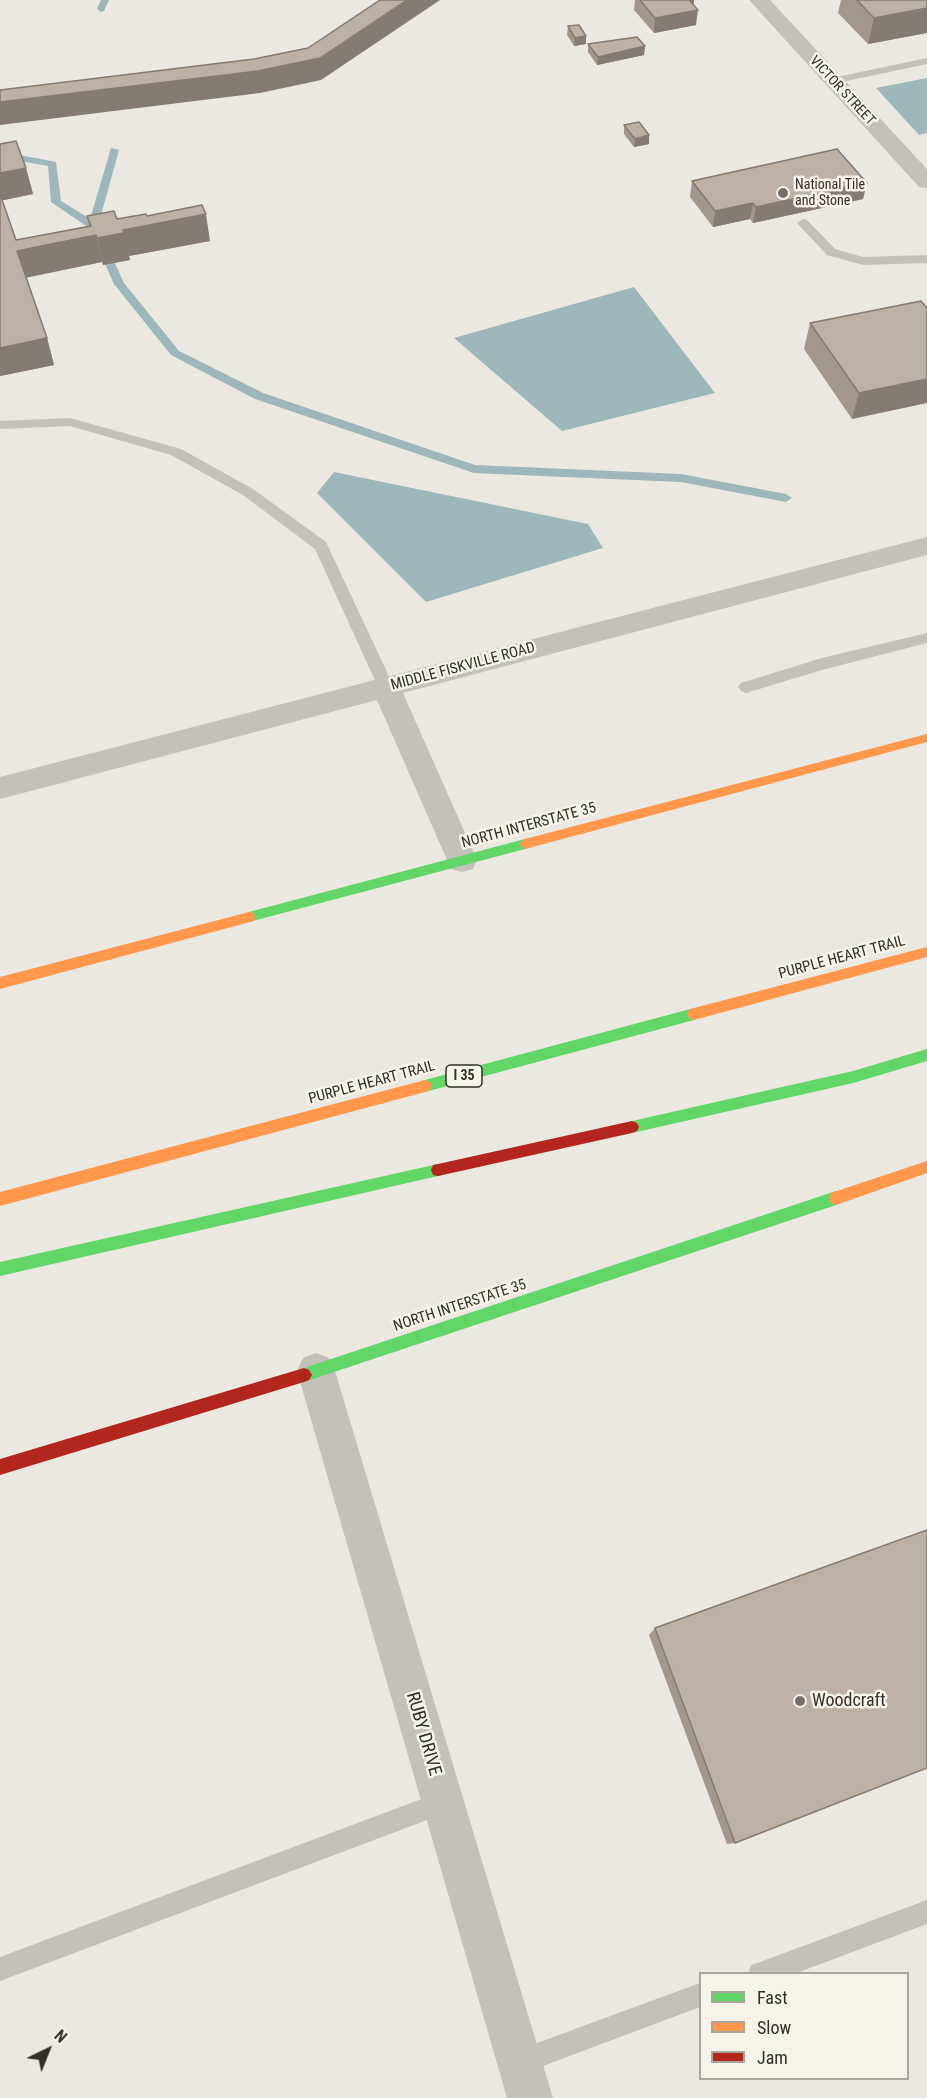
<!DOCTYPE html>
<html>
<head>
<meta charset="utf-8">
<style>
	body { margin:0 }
	#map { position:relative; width:927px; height:2098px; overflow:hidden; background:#ebe8e1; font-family:"Roboto Condensed",sans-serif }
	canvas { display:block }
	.legend { position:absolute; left:699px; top:1972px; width:210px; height:108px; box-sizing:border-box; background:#f7f3e9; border:2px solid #a9a59c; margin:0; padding:8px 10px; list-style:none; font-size:18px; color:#352f29 }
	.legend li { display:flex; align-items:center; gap:12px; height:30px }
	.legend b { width:30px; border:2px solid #a9a59c }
	.north { position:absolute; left:18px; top:2020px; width:60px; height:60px; -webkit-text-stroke:4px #f7f3e9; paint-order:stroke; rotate:43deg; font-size:16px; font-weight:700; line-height:24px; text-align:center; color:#352f29 }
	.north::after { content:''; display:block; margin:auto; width:21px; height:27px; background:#352f29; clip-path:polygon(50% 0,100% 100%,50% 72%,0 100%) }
</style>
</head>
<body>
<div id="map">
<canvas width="927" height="2098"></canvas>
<ul class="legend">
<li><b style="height:8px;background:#63d668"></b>Fast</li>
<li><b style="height:8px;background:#ff974d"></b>Slow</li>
<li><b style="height:8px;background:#b3261e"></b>Jam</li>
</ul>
<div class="north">N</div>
</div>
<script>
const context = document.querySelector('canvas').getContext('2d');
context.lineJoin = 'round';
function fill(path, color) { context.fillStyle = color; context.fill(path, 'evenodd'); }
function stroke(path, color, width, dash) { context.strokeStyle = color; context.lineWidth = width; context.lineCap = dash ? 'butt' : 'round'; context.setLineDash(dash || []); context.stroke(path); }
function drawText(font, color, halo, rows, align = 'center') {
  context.font = font + ' "Roboto Condensed",sans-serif'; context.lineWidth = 5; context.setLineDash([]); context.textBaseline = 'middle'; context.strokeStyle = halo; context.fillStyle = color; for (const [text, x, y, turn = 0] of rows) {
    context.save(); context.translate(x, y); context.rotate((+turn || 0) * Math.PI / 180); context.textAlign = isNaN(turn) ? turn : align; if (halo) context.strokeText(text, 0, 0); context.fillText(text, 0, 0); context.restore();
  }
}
const water = new Path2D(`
	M927,78V133L919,135L876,88Z
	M634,287L715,393L562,431L454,338Z
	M334,472L588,524L603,548L426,602L317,493Z`);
const stream = new Path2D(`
	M101,0H109L104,11L101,12L97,9Z
	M111,148L119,150L98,226L124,283L179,351L263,393L475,465L681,474L786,494L792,498L786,502L681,482L474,473L255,399L171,355L114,284L89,228L51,202L48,166L20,161L0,163V157L20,155L56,162L61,201L90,219Z`);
const lane = new Path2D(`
	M927,58V64L832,84L826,81L832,78Z
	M803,219L807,220L835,249L863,257L927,255V263L863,265L827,255L797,223Z
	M70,418L181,449L253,489L326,542L394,687L391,691H381L378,687L315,549L243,495L171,455L70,426L0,429V421Z
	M927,633V643L822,670L746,693L741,691L738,687L741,683L822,658Z
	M443,1791L451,1795L455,1803L451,1811L0,1981V1957Z
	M927,1900V1924L794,1974H748L751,1965L760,1962Z
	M700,1983V2007L519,2075L510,2071L506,2062L510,2053Z`);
const street = new Path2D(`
	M749,0H770L927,169V188L919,187Z
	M927,537V555L403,693L477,860L473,869L462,872L451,869L447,860L377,700L0,799V777Z
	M316,1353L329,1358L335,1371L553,2098H507L297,1371L303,1358Z`);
const fast = new Path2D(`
	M525,839L531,844L525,849L249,922L243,917L249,912Z
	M694,1008L699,1010L701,1014L699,1018L694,1020L425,1092L420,1090L418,1086L420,1082L425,1080Z
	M927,1049V1061L853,1083L632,1133L627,1131L625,1127L627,1123L632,1121L853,1071Z
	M438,1164L443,1165L445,1170L443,1175L438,1176L0,1276V1262Z
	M836,1191L841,1193L843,1198L841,1203L836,1205L304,1382L299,1380L296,1375L299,1370L304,1368Z`);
const slow = new Path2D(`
	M927,734V742L525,849L519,844L525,839Z
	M249,912L254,913L255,917L254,921L0,989V977Z
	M927,947V957L694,1020L689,1018L687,1014L689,1010L694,1008Z
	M425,1080L430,1082L432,1086L430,1090L425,1092L0,1206V1192Z
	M927,1161V1173L836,1205L831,1203L829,1198L831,1193Z`);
const jam = new Path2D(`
	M632,1121L637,1123L639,1127L637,1131L632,1133L438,1176L433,1175L431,1170L433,1165L438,1164Z
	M304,1368L309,1370L312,1375L309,1380L304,1382L0,1475V1459Z`);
const wall = new Path2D(`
	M635,0H694L693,5L696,25L654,33L634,10Z
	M841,0H927V33L868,44L838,13Z
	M568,26L586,36V44L574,46L567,35Z
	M588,44L645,46L644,55L597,65L588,52Z
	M624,125L649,135V144L634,147L624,134Z
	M0,144L26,168L33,194L2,200L16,240L89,226L87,216L117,219L147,216L210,241L129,256L130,260L103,265L102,262L26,277L47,338L54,365L0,376Z
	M692,181L863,199L753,223L750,219L713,227L690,197Z
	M927,308L852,419L804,349L810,323Z
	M655,1628L735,1843L727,1844L649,1635Z`);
const shadedWall = new Path2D(`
	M407,0H440L321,80L260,93L0,125V102L320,58Z
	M687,0H694L693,10H698L696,25L654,33L655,18Z
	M927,8V33L868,44L874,18Z
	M586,36V44L574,46L575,38Z
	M645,46L644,55L597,65L598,57Z
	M649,135V144L634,147L635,139Z
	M26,168L33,194L0,201V173Z
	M867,183L863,199L753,223L756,207Z
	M753,203L750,219L713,227L715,211Z
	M206,214L210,241L129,256L130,260L103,265L97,238L123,230Z
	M96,235L102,262L25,278L17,251Z
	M47,338L54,365L0,376V348Z
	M927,379V403L852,419L859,393Z`);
const building = new Path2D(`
	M380,0H407L320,58L258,71L0,102V90L254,59L308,48Z
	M640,0H689L698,10L655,18Z
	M857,0H927V8L874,18Z
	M579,25L586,36L575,38L568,26Z
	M637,37L645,46L598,57L588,44Z
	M639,122L649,135L635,139L624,125Z
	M16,141L26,168L0,173V144Z
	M837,149L867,183L756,207L753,203L715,211L692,181Z
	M0,194L16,240L91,226L87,216L114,211L117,219L146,214L147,216L202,205L206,214L123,230L124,233L97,238L96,235L17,251L47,338L0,348Z
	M921,301L927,308V379L859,393L810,323Z
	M927,1530V1768L735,1843L655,1628Z`);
const markers = [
	[783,193,6,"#757069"],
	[800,1701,6,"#757069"]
];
const farStreetnames = [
	["VICTOR STREET",842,91,47]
];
const farPoinames = [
	["National Tile",795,185],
	["and Stone",795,201]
];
const shields = [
	[464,1076,36]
];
const shieldNames = [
	["I 35",464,1076]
];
const streetNames = [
	["MIDDLE FISKVILLE ROAD",463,667,-15],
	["NORTH INTERSTATE 35",529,826,-15],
	["PURPLE HEART TRAIL",842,958,-15],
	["PURPLE HEART TRAIL",372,1083,-15],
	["NORTH INTERSTATE 35",460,1306,-18]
];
const nearPoinames = [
	["Woodcraft",812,1701]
];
const nearStreetnames = [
	["RUBY DRIVE",423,1734,74]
];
fill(water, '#9fb6ba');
fill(stream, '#9fb6ba');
fill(lane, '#c4c0ba');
fill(street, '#c4c0ba');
fill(fast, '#63d668');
fill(slow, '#ff974d');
fill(jam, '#b3261e');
fill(wall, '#a3978d');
fill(shadedWall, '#847b73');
fill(building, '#bdb0a4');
stroke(building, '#847b73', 1.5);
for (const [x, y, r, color] of markers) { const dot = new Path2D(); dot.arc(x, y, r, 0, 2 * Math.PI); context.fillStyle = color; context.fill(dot); stroke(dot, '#f7f3e9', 2); }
drawText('14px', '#352f29', '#f7f3e9', farStreetnames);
drawText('14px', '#352f29', '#f7f3e9', farPoinames, 'left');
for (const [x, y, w] of shields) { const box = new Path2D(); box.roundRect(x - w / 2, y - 11, w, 22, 4.5); context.fillStyle = '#f7f3e9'; context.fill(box); stroke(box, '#352f29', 1.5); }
drawText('bold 14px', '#352f29', null, shieldNames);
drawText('15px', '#352f29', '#f7f3e9', streetNames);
drawText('18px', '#352f29', '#f7f3e9', nearPoinames, 'left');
drawText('18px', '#352f29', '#f7f3e9', nearStreetnames);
</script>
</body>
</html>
